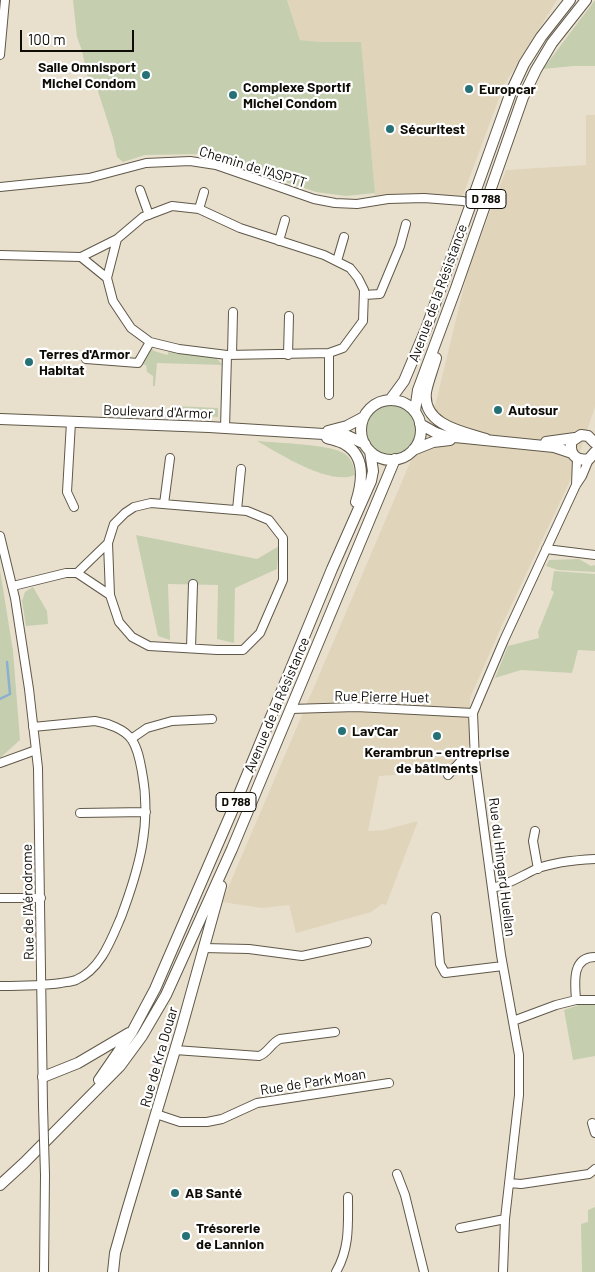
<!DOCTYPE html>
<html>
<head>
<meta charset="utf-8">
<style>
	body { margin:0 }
	#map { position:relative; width:595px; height:1272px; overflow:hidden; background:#e8e0cd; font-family:Barlow,sans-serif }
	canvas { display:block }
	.scale { position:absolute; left:20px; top:30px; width:114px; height:22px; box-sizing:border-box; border:2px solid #0f0c06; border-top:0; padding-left:6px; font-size:15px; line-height:18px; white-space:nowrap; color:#0f0c06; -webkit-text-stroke:4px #fff; paint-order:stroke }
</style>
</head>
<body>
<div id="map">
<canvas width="595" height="1272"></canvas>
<div class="scale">100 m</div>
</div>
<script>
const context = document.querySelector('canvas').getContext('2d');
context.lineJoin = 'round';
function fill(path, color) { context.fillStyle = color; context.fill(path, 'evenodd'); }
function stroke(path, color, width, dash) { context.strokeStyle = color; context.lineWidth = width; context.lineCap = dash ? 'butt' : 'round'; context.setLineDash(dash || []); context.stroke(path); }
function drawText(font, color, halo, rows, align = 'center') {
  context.font = font + ' Barlow,sans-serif'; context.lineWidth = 4.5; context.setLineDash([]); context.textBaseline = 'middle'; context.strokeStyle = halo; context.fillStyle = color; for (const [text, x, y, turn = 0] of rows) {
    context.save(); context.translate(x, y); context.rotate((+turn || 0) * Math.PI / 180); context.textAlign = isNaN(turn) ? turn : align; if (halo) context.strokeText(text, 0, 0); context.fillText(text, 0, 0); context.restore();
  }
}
const built = new Path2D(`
	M287,0H557L504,85L463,195L458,197L410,194L375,198L361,43L323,42L300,40Z
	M586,115H595V407L569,483L502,625L470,698V743L465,752L442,772L379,776L368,831L384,830L418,821L386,905L382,904L371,912L296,933L289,905L262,908L222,902L436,402L468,270L506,170L586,165Z`);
const green = new Path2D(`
	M73,0H287L300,40L323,42H361L375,193L346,196L316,192L201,154L145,155L123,162L117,157L113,138L95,82L89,83L82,51L77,37Z
	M595,0V66H574L543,69Z
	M151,348L154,351L167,355L169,351L215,357L223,365L157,363L155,386H153V376L147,372L146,365L141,364Z
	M366 429a25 25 0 1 1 50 0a25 25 0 1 1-50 0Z
	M176,406L218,408V417L175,415Z
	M257,441C276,443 332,444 345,454C352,459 354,467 355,475C329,486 280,454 257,441Z
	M136,535L257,559L279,546L277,569L235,588L234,643L217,639L218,585L168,584L170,640L158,636Z
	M579,559L591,566L595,565V572L558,570L546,566L549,560Z
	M0,570L13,651L20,740L0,758Z
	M554,571L595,574V651L578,650L572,673L521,670L495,678L508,646L539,638L538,632L554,592L551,590Z
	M33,587L47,611L48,624L26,626L22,601L25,592Z
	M585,1003L595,1005V1056L573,1060L564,1010Z
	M595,1207V1272H582L581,1224L588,1222V1210Z`);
const stream = new Path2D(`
	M0,699L10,694L7,662`);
const minor = new Path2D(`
	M0,55L5,0
	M0,187L89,178L146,163L190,161L216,165L314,199L335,203L357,204L388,199L424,198L463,201L470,203
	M140,190L149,215
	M199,209L204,192
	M279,241L285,220
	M0,255L81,257L117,239
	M81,257L107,278L113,301L131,328L150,342L179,349L227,355L329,353L343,348L363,321L364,290L358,278L350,268L324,255L240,228L199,209L172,206L143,217L117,239L107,278
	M337,261L344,237
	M364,295L380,294L400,246L406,224
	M232,355L233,312
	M288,355L289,316
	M86,359L138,363L150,342
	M329,395V353
	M71,422L67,492L74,507
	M225,428L227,355
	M576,485L577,459
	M164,504L170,458
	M237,510L241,469
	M0,536L15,598L29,689L38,768L43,1106
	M108,543L110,595
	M546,549L595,555
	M13,586L66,573H77L108,543L114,524L125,513L134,507L151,503L247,511L269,520L283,538V580L260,633L243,650H217L149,646L132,637L119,622L110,595L77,573
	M191,648L193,584
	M291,709L356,707L473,713
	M131,739L147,728L172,721L212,719
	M0,763L36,750
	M448,775L461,761H475
	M80,813L146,812
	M535,831L533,841L538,869
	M492,888C508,885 521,876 536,869C554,862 575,860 595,859
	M0,898H41
	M436,917L440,964L445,973L503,966
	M203,948L249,949L302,956L367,942
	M0,986C20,986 40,986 61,983C65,982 71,982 76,980C101,969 111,940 121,917C139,869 152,824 142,772C140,761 138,749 132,740C125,729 107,723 95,721L33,727
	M576,1000H595
	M513,1021L556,1005L576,1000C575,984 571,957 595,957
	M175,1050L259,1056C268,1053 271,1043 280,1039L335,1032
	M156,1114L180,1122H207L222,1119L257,1103L389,1083
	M592,1123L595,1133
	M397,1174L405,1195L424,1272
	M509,1183L521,1184L589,1174L595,1169
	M460,1228L505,1219
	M44,1272L45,1175
	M336,1272C350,1248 348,1224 348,1197
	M503,1272L505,1219L519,1095V1055L501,955L484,829L475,761L473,713L504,640L576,485L582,476L589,459`);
const major = new Path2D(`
	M436,358C433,369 428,381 426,392C422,425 463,432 486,439
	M390,400L404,381L426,329L511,92L524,64L541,37L570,0
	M361 430a30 30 0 1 1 60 0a30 30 0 1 1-60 0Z
	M415,411L418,390L456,288L523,97L536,70L552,43L586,0
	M0,419L209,427L340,435L348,436L365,444
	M420,424L436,433L445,436L554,447L572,453
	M328,431L347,426L364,417
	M327,438C333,440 340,441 346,445C366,457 362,483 356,502
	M546,442L575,438
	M595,443L588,436L581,435L572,441C568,453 576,462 589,459L595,452
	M413,450L433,442L450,440
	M43,1077L78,1063L129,1033
	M99,1080L132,1032L155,989L233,809L332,569L371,481L373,471L370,451
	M0,1185L24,1163L120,1066L142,1036L166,995L232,849L395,459
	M113,1272L115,1253L126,1214L181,1030L221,886`);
const minorBridge = new Path2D(`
	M43,1106L45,1175`);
const markers = [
	[146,75,5,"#267175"],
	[469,89,5,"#267175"],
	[233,95,5,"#267175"],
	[390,129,5,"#267175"],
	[29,362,5,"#267175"],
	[498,410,5,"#267175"],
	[342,731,5,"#267175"],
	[437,736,5,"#267175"],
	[175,1193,5,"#267175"],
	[186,1236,5,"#267175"]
];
const shields = [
	[486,199,40],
	[236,802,40]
];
const shieldNames = [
	["D 788",486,199],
	["D 788",236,802]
];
const poiNames = [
	["Salle Omnisport",136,67,"right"],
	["Michel Condom",136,83,"right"],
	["Complexe Sportif",243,87],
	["Michel Condom",243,103],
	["Europcar",479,89],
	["Sécuritest",400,129],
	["Terres d'Armor",39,354],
	["Habitat",39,370],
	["Autosur",508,410],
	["Lav'Car",352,731],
	["Kerambrun - entreprise",437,752,"center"],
	["de bâtiments",437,768,"center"],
	["AB Santé",185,1193],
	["Trésorerie",196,1228],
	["de Lannion",196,1244]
];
const streetNames = [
	["Chemin de l'ASPTT",253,167,17],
	["Avenue de la Résistance",438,293,-70],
	["Boulevard d'Armor",158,412,2],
	["Rue Pierre Huet",382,697,1],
	["Avenue de la Résistance",277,705,-67],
	["Rue du Hingard Huellan",502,867,83],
	["Rue de l'Aérodrome",28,902,-91],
	["Rue de Kra Douar",159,1057,-74],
	["Rue de Park Moan",313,1082,-9]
];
fill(built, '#e0d4bb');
fill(green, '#c5cfb0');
stroke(stream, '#8ab0ce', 2.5);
stroke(minor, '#605849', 10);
stroke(major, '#605849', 12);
stroke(minor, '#fff', 8);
stroke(major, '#fff', 10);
stroke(minorBridge, '#605849', 10, []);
stroke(minorBridge, '#fff', 8);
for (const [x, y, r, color] of markers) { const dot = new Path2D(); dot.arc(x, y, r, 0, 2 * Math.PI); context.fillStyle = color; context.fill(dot); stroke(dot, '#fff', 2); }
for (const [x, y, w] of shields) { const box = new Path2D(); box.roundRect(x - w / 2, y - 9.5, w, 19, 4); context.fillStyle = '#fff'; context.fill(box); stroke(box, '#0f0c06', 1); }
drawText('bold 12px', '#0f0c06', null, shieldNames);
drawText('bold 14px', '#0f0c06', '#fff', poiNames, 'left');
drawText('14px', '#0f0c06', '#fff', streetNames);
</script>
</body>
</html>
